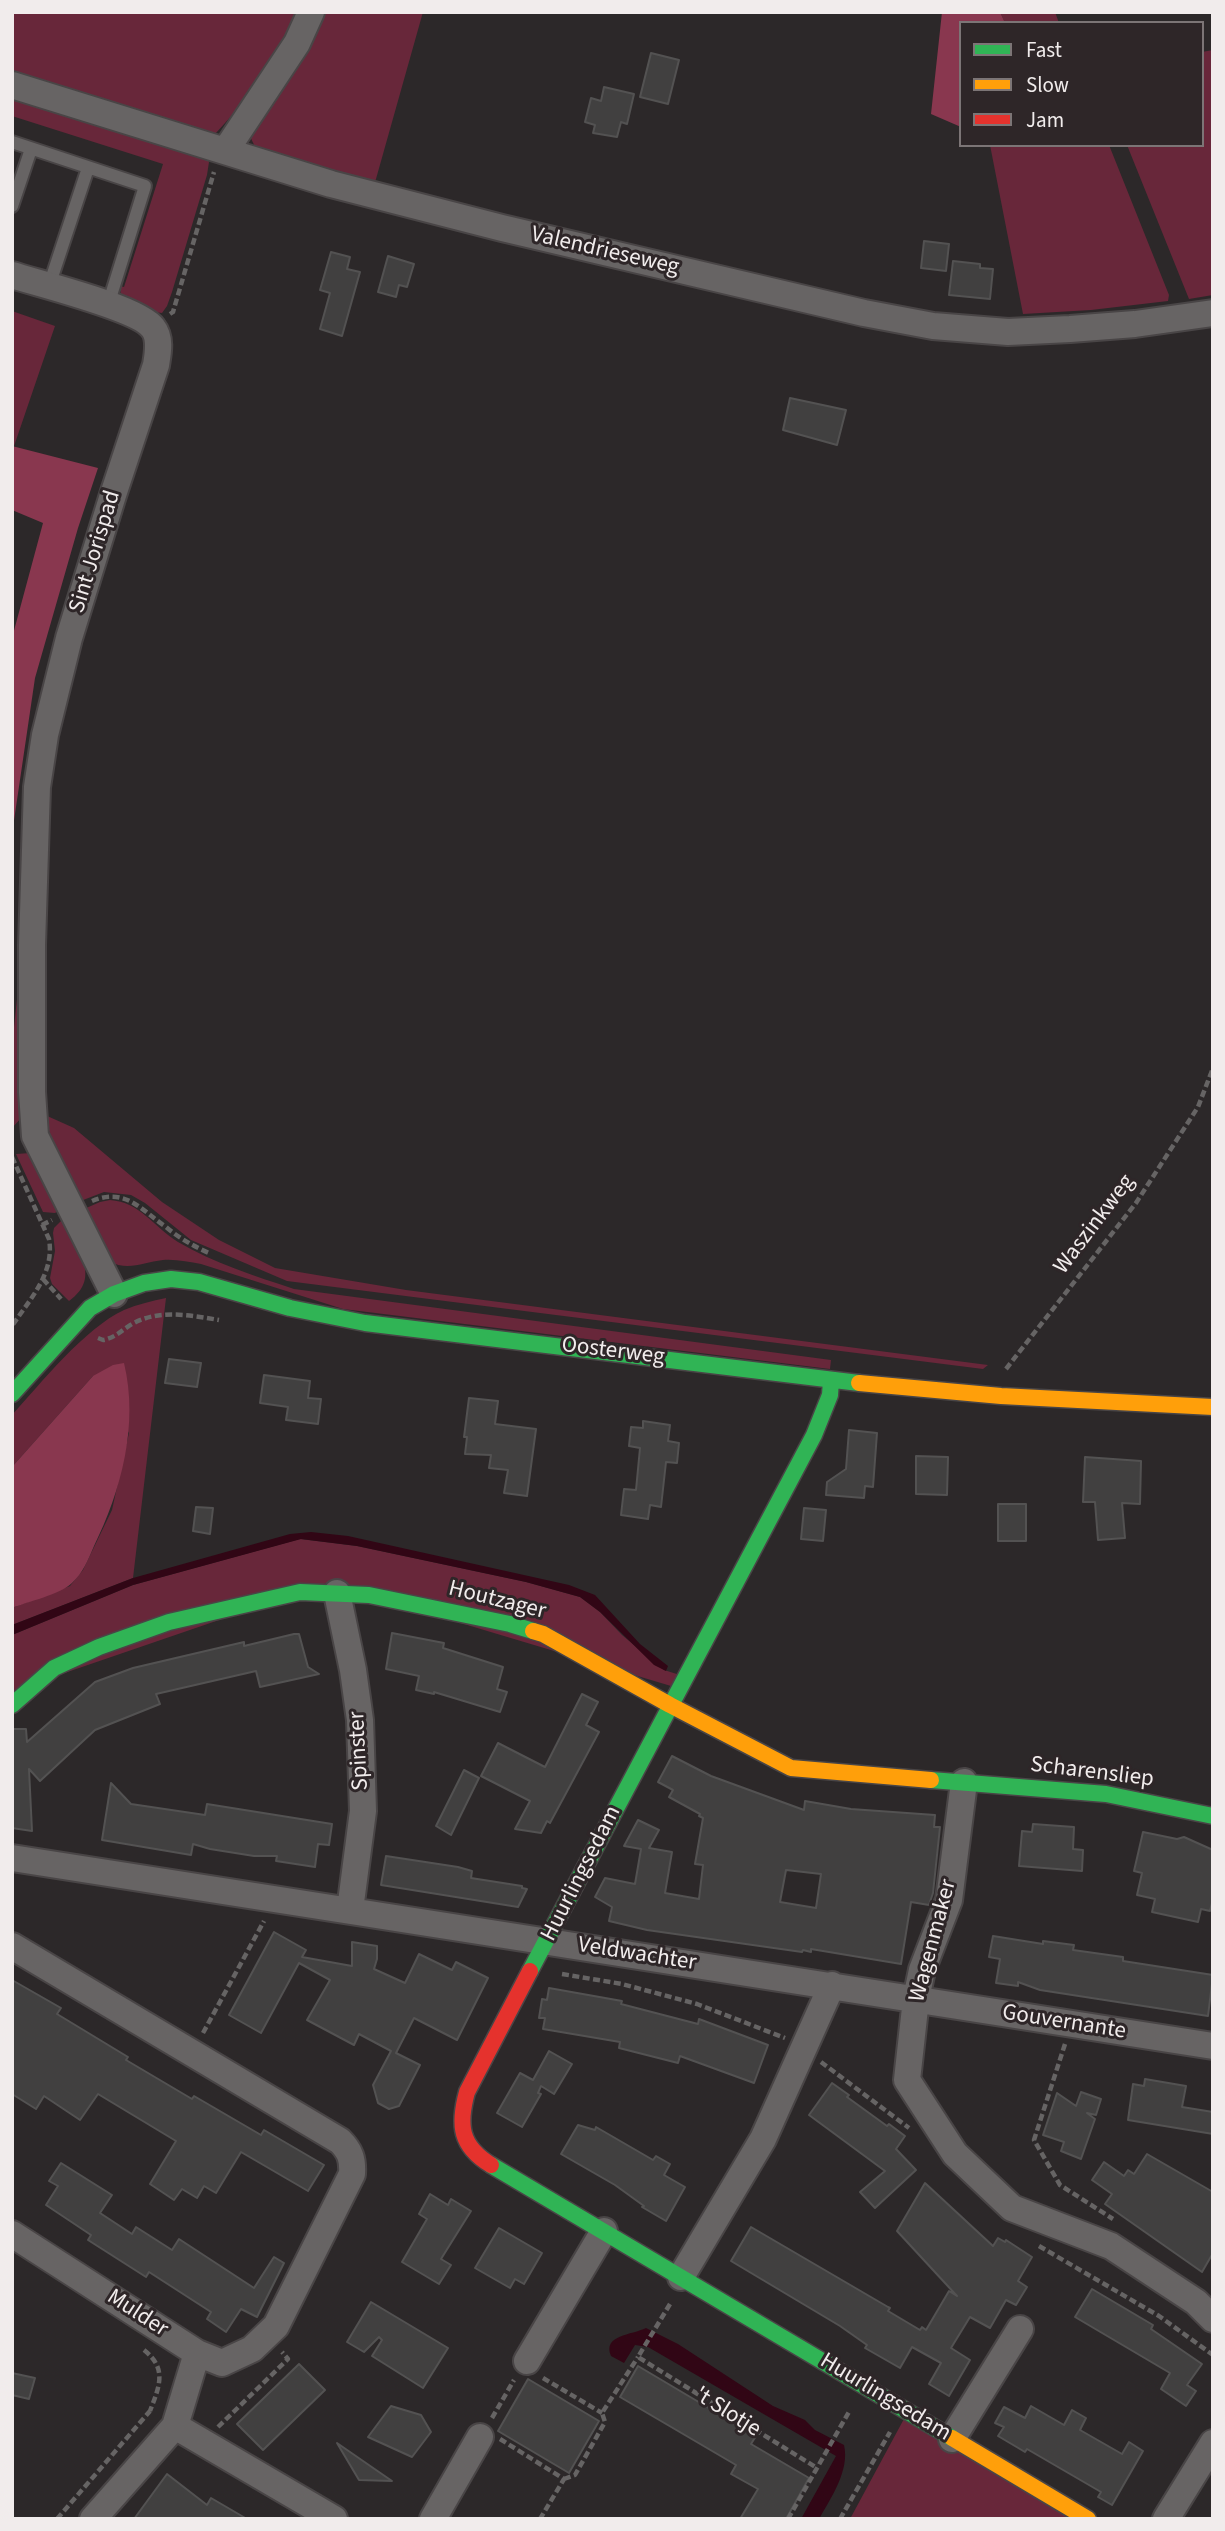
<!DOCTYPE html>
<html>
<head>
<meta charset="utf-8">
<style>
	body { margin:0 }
	#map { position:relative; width:1225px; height:2531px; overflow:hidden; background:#2c2829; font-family:"Source Sans 3",sans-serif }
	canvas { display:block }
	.frame { position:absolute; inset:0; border:14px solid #f1ecec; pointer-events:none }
	.legend { position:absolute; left:959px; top:21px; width:245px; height:126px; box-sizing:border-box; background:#2e2628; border:2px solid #7c7576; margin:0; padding:9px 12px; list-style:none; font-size:21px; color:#f1ecec }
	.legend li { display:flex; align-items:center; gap:14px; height:35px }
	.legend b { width:35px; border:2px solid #7c7576 }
</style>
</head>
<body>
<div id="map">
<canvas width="1225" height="2531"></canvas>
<div class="frame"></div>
<ul class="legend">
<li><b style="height:9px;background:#30b455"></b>Fast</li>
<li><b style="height:9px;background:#ff9f0a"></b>Slow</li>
<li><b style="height:9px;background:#e5322d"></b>Jam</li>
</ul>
</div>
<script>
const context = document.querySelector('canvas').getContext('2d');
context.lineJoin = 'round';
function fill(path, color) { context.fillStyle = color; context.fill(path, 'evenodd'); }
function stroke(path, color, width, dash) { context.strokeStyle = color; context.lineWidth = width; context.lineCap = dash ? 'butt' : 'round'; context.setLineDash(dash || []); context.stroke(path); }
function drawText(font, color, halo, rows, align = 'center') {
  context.font = font + ' "Source Sans 3",sans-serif'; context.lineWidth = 6; context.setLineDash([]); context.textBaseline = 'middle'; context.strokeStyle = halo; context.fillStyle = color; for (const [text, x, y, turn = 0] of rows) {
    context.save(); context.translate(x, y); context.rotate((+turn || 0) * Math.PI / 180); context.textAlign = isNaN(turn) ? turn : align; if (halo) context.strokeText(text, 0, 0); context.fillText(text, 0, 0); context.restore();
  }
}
const green = new Path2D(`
	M12,12H299C279,62 251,95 215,134L175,126L12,75Z
	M324,12H423L374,186L258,153L246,128L317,30Z
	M1000,12H1055L1059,23H1005Z
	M1213,50V295L1189,299L1127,145H1202V52Z
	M12,94L207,156L209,162L207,175L172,292L167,306L162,313L154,312L121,297L120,286L124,287L163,164L12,116Z
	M990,145H1109L1169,295L1168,301L1091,310L1023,314Z
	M12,311L55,326L12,452Z
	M21,998L23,1116L12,1128V1046L17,999Z
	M45,1115L74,1128L162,1202L219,1240L275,1268L406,1290L988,1365L983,1369L287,1281L191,1240L145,1203L131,1195L104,1192L78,1202L55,1154Z
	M31,1153L58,1211L55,1213L43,1212L16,1154Z
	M110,1200C140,1202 154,1227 178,1242C214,1263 255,1276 294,1289L831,1360L830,1369L343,1309L201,1264C189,1262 176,1259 163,1260C143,1262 128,1272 109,1261L84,1209L100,1202Z
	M62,1220C76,1248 103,1277 69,1301L52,1284L50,1278L55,1251L53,1233L54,1228Z
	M166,1298L133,1578L12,1625V1608L70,1586L83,1570L112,1510L129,1433L93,1376L12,1467V1415C41,1383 85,1328 124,1310C138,1304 152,1301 166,1298Z
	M300,1539L357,1546L526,1582L580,1597L600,1612L622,1635L664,1670L680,1675L671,1686L327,1583L12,1691V1635L133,1585Z
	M905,2417L1078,2519H850Z`);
const forest = new Path2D(`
	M942,12H1000L1005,23H961V127L931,114Z
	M12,446L98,468L78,528L35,678L12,834V638L43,523L12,510Z
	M124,1363C139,1425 121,1491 94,1546C88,1560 83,1573 72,1583C61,1594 27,1602 12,1608V1467L93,1376L113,1365Z`);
const water = new Path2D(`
	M311,1532L348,1536L569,1585L595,1595L640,1644L668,1666L666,1671L654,1665L600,1612L580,1597L526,1582L357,1546L301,1539L133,1585L12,1635V1625L133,1578L290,1534Z
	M646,2328L678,2344L773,2406L805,2420L815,2430L844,2445C850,2470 831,2498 819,2519H801L836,2456L648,2347L635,2345L624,2363L611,2356C602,2335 632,2335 646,2328Z`);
const building = new Path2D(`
	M651,53L679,60L668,104L640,97Z
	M604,87L634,94L627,124L621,122L617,137L593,133L595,125L585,122L591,98L601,101Z
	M924,241L949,244L946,271L921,268Z
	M331,252L350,257L347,269L360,272L342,336L320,329L330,293L320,290Z
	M388,256L414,264L407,287L399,285L396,297L378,292Z
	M953,261L980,264V268L993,269L990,299L949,295Z
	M790,398L846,410L837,445L783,430Z
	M169,1359L201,1363L197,1387L165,1383Z
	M264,1375L310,1381L308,1398L321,1399L318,1424L286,1420L288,1407L260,1403Z
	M469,1398L498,1401L495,1424L536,1429L527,1496L504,1493L508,1470L489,1468L491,1455L465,1454L467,1437H464Z
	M643,1421L670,1425L668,1441L679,1443L677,1463L666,1462L661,1507L650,1505L648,1519L621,1515L624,1489L636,1490L640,1448L629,1446L631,1427L643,1428Z
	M849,1430L877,1433L873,1487L865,1486L864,1498L826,1495L827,1482L846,1469Z
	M916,1456L948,1457L947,1495L916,1494Z
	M1085,1457L1141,1461L1140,1504L1122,1503L1125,1538L1098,1540L1095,1502H1083Z
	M998,1504H1026V1541H998Z
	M196,1507L213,1508L210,1534L193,1531Z
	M804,1508L826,1510L823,1541L801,1539Z
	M392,1633L444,1643L443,1648L503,1667L497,1689L507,1692L500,1712L434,1692V1694L416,1690L419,1676L386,1669Z
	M294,1634H299L308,1667L319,1674L260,1687L256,1671L156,1694L160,1704L95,1730L40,1781L29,1769L32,1831L12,1828V1729H26L27,1742L95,1682L133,1668L244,1642V1646Z
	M582,1694L598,1702L586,1725L599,1732L550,1823L547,1821L541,1833L515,1829L530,1801L481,1776L498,1743L545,1767Z
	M672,1756L711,1776L804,1810L805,1801L851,1809L935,1815L934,1827H940L933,1893L929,1905L911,1902L901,1964L811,1949V1952L803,1950L802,1952L647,1930L609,1921L612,1907L595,1897L605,1878L635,1884L641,1849L624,1846L638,1820L659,1830L649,1848L672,1852L665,1893L699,1899L703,1865L695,1864L703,1818L699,1816L700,1814L669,1797L673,1790L658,1782ZM786,1870L821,1874L816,1908L780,1902Z
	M464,1770L479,1778L451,1835L436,1826Z
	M111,1783L131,1804L205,1815L207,1804L332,1824L329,1845L318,1844L315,1867L276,1861L277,1856H254L210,1849L193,1844L191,1855L102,1840Z
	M1033,1824L1074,1827L1073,1849L1083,1850L1082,1871L1019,1866L1022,1831L1032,1832Z
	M1143,1832L1177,1839L1184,1837L1213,1850V1899L1210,1911L1201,1909L1198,1922L1152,1912L1155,1899L1137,1895L1142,1873L1134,1871Z
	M386,1856L458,1867L472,1871L471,1878L522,1886V1888L527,1889L518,1907L381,1885Z
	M274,1932L306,1950L302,1957L352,1966V1942L377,1946V1959L374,1969L405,1983L419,1954L452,1970L456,1962L488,1978L457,2040L414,2018L396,2053L420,2065L399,2106L389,2109L378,2103L373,2085L391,2051L359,2034L354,2045L307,2020L330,1980L299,1963L261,2033L229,2015Z
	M993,1936L1043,1944V1941L1074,1945L1073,1950L1123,1957V1961L1213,1975L1208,2016L1040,1990L1018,1982V1986L996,1983L1000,1959L989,1957Z
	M12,1980L61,2008L57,2014L128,2057L126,2060L192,2099L194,2096L261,2135L264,2130L324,2165L308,2191L241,2152L216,2193L204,2186L197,2198L182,2189L174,2200L150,2184L176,2141L98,2094L80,2120L44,2096L36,2109L12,2094Z
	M549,1988L622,2001L621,2004L698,2024L699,2019L768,2045L754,2083L680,2056L678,2063L619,2048L620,2042L543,2029L545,2018H539L542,1999L547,2000Z
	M549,2051L572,2064L554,2094L541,2086L538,2093L541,2094L522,2127L497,2113L520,2073L533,2080Z
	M1145,2079L1186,2086L1182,2107L1213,2112V2134L1128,2120L1133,2084L1144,2086Z
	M832,2083L849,2095L847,2097L887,2126L889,2124L905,2136L896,2149L916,2170L875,2208L860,2192L885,2171L809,2115Z
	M1081,2092L1101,2099L1096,2115L1087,2113L1095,2119L1081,2159L1061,2151L1064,2142L1043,2135L1057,2093L1076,2106Z
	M578,2125L595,2130L596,2127L653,2160L656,2156L670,2164L664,2175L685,2187L666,2221L642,2207L644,2206L615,2185L561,2154Z
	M1147,2154L1213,2192V2253L1202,2272L1105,2204L1112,2194L1092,2180L1104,2162L1124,2176L1128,2170L1134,2174Z
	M61,2163L112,2195L100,2213L132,2234L136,2227L172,2250L179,2239L254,2288L274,2257L284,2263L257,2317L241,2309L226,2332L207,2319L211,2312L149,2272L146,2277L88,2240L91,2235L46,2205L58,2186L49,2181Z
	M925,2183L993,2246L998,2238L1005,2242L1006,2240L1032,2257L1018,2281L1027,2287L1016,2305L1006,2300L990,2328L970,2317L951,2348L970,2360L949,2396L929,2384L941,2363L912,2347L900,2368L865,2348L867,2345L840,2326L731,2261L751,2227L888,2307L890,2308L888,2311L920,2330L922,2327L926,2330L949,2291L957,2296L897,2231Z
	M430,2194L448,2205L451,2199L471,2211L441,2259L451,2265L439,2284L402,2262L427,2219L419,2214Z
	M499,2228L542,2253L524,2284L515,2279L510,2288L475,2268Z
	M1092,2289L1153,2325L1151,2329L1202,2364L1187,2385L1196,2391L1186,2406L1161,2389L1170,2373L1075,2317Z
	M371,2302L448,2348L423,2388L372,2356L382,2340L379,2337L364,2352L347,2342Z
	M299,2364L325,2390L263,2450L237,2424Z
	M638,2366L756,2436L751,2444L809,2478L786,2519H740L758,2489L731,2474L736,2465L620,2397Z
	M12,2373L35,2378L29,2399L12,2395Z
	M528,2379L599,2421L569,2473L498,2431Z
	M391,2406L421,2415L431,2432L412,2457L368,2437Z
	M1031,2406L1064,2425L1072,2410L1086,2418L1080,2430L1122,2454L1129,2442L1143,2451L1112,2505L1098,2497L1101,2492L1027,2449L1025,2452L998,2436L1004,2427L995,2423L1004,2407L1025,2418Z
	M337,2443L392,2481L359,2480Z
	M167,2474L207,2505L211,2498L247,2519H134Z`);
const path = new Path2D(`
	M170,314L173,312L214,172
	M12,1157L49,1239C55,1273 30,1299 12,1326
	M92,1201C126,1187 141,1210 166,1227C179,1238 193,1246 209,1253
	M42,1225L52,1220
	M43,1279L61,1299
	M98,1338L103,1340C115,1338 122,1330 132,1324C159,1309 189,1315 219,1320
	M1006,1369L1136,1203L1198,1107L1213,1068
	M562,1974L622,1984L697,2004L785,2038
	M203,2033L264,1921
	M1065,2044L1034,2140L1060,2185L1113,2219
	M821,2062L909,2128
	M1039,2246L1159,2316L1213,2355
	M670,2304L638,2357L817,2468
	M144,2350C168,2369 159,2387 150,2411
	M543,2378L602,2413
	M492,2418L514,2380
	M218,2427L288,2359L282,2352
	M500,2439L564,2479L540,2519
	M564,2479L575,2475L605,2422L602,2413L638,2357
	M57,2519L150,2411
	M788,2519L850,2410
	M840,2519L890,2432`);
const lane = new Path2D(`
	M12,142L145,186L108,305
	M12,206L31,149
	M49,286L88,168`);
const street = new Path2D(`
	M12,85L331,184L502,228L864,313L933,326L1008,332L1070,329L1135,324L1213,313
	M226,150L297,43L311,12
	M12,275C40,284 139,308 153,328C161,338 158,353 156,365L113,495L69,638L45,735L37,787L32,945V1092L35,1136L114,1294
	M337,1593L353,1670L360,1720L363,1811L350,1910
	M964,1782L949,1900L922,1970L916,1999L907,2080L955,2154L1012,2208L1111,2246L1196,2302L1213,2319
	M12,1858L1213,2046
	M12,1946L340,2141C350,2151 353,2159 352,2174L276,2326L252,2349L222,2363L197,2353
	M12,2234L197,2353L175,2426L93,2519
	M681,2277L763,2139L832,1985
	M527,2361L604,2231
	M175,2426L334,2519
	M952,2439L1020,2329
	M433,2519L480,2437
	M1166,2519L1213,2443`);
const fast = new Path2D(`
	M12,1394L90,1308L114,1294L144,1283L171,1279L199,1282L290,1308L365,1323L859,1383
	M12,1705L54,1668L99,1647L169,1622L300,1592L369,1595L510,1624L533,1631
	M931,1780L1106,1794L1213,1816
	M530,1971L814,1435L830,1395L831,1380
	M491,2165L952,2438`);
const slow = new Path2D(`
	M859,1383L1001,1396L1213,1407
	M533,1631L543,1634L670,1705L791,1768L931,1780
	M952,2438L1088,2519`);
const jam = new Path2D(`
	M491,2165C460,2146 458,2125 467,2092L530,1971`);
const streetNames = [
	["Valendrieseweg",605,252,13],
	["Sint Jorispad",96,552,-73],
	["Waszinkweg",1095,1225,-53],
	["Oosterweg",613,1352,7],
	["Houtzager",497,1601,14],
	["Spinster",360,1751,-93],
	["Scharensliep",1092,1773,7],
	["Huurlingsedam",582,1874,-63],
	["Wagenmaker",934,1941,-75],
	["Veldwachter",637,1955,9],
	["Gouvernante",1064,2023,9],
	["Mulder",137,2314,33],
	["Huurlingsedam",885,2398,31],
	["'t Slotje",727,2413,32]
];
fill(green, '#68273a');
fill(forest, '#89374f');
fill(water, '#310615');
fill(building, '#414040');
stroke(building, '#535252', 2);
stroke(lane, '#494546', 16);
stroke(street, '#494546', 30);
stroke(fast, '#494546', 19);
stroke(slow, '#494546', 19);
stroke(jam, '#494546', 19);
stroke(path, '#666464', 4.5, [7, 3.5]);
stroke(lane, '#676464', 12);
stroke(street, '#676464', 26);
stroke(fast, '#30b455', 16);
stroke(slow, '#ff9f0a', 16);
stroke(jam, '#e5322d', 16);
drawText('23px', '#f1ecec', '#2e2628', streetNames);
</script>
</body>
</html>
